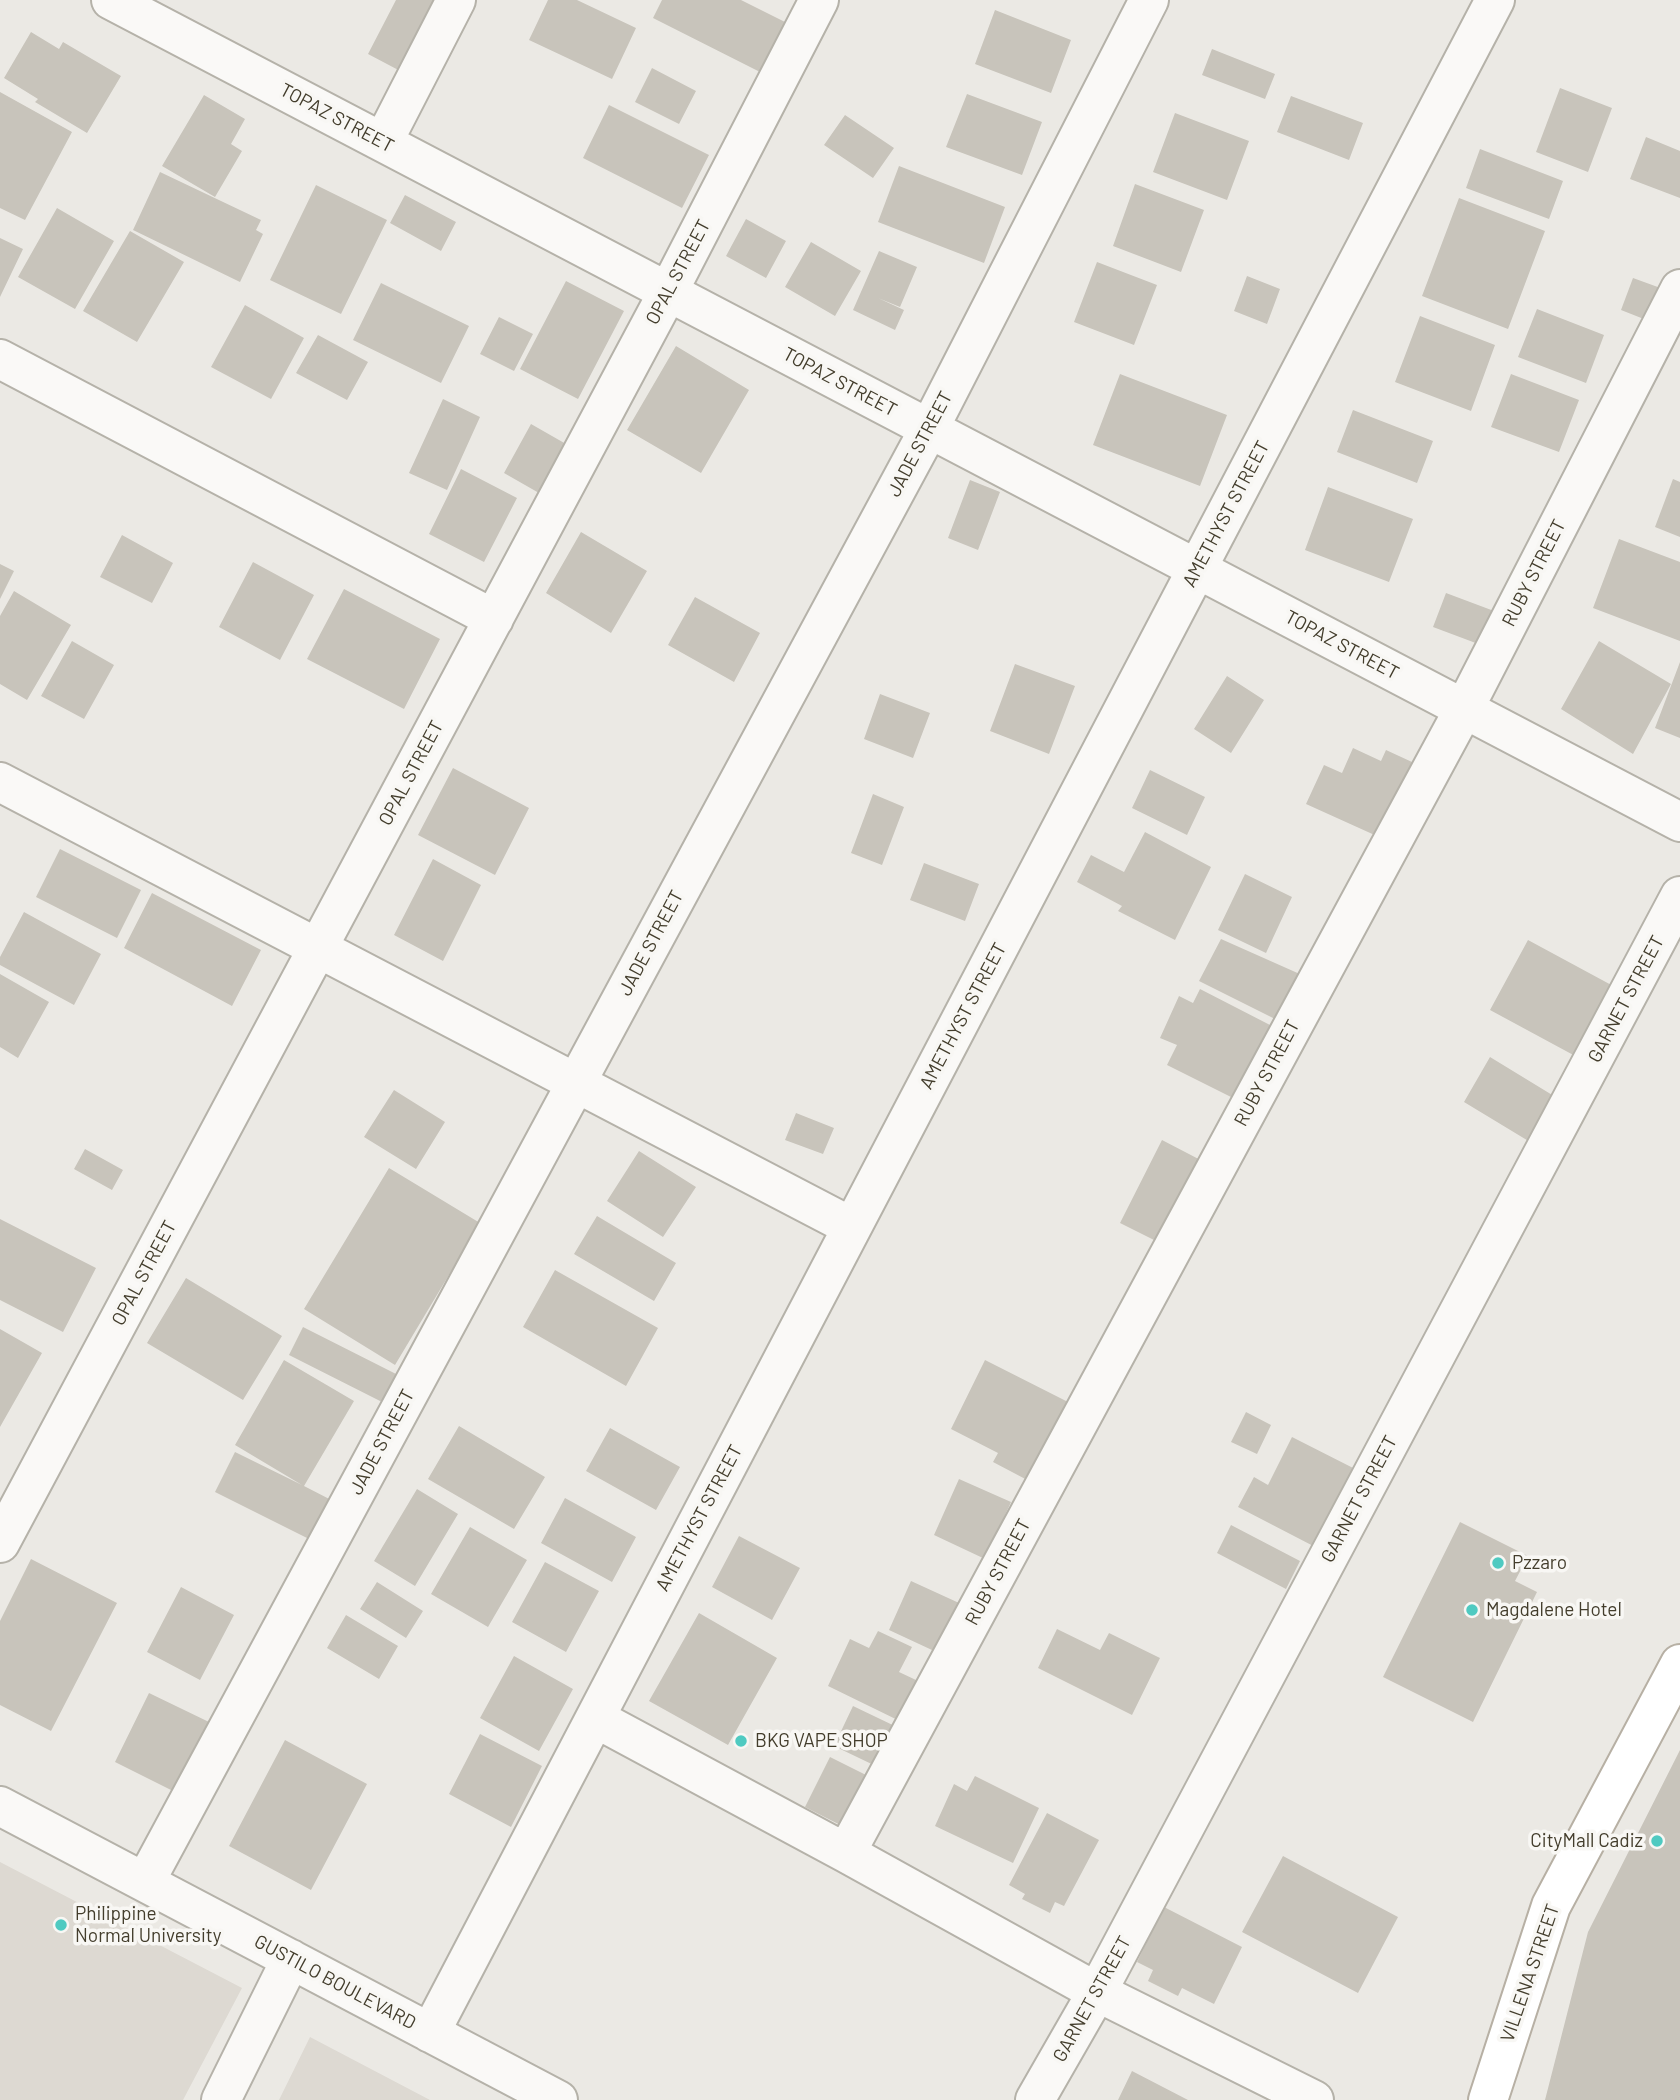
<!DOCTYPE html>
<html>
<head>
<meta charset="utf-8">
<style>
	body { margin:0 }
	canvas { display:block; background:#ebe9e4 }
</style>
</head>
<body>
<canvas width="1680" height="2100"></canvas>
<script>
const context = document.querySelector('canvas').getContext('2d');
context.lineJoin = 'round';
function fill(path, color) { context.fillStyle = color; context.fill(path, 'evenodd'); }
function stroke(path, color, width, dash) { context.strokeStyle = color; context.lineWidth = width; context.lineCap = dash ? 'butt' : 'round'; context.setLineDash(dash || []); context.stroke(path); }
function drawText(font, color, halo, rows, align = 'center') {
  context.font = font + ' Barlow,sans-serif'; context.lineWidth = 7; context.setLineDash([]); context.textBaseline = 'middle'; context.strokeStyle = halo; context.fillStyle = color; for (const [text, x, y, turn = 0] of rows) {
    context.save(); context.translate(x, y); context.rotate((+turn || 0) * Math.PI / 180); context.textAlign = isNaN(turn) ? turn : align; if (halo) context.strokeText(text, 0, 0); context.fillText(text, 0, 0); context.restore();
  }
}
const built = new Path2D(`
	M0,1862L242,1988L183,2100H0Z
	M310,2037L430,2100H279Z`);
const building = new Path2D(`
	M396,0H434L440,3L404,73L368,54Z
	M548,0H577L636,28L612,79L529,40Z
	M662,0H741L785,22L760,72L653,18Z
	M995,10L1071,40L1051,93L975,64Z
	M31,32L59,49L63,42L121,76L87,133L35,102L38,99L4,78Z
	M1212,49L1275,74L1265,99L1202,75Z
	M652,68L696,91L679,124L635,102Z
	M1560,88L1612,108L1588,172L1536,152Z
	M0,92L72,132L25,220L0,208Z
	M967,94L1042,122L1022,175L946,147Z
	M204,95L245,119L231,144L242,151L215,197L162,166Z
	M1291,96L1363,123L1349,160L1277,132Z
	M609,105L709,155L682,208L583,158Z
	M1175,113L1249,141L1227,200L1153,172Z
	M845,115L894,148L873,178L824,145Z
	M1646,137L1680,151V198L1630,179Z
	M1480,149L1563,181L1549,219L1466,188Z
	M899,166L1005,207L984,263L878,222Z
	M160,172L261,220L256,230L263,234L240,282L133,230Z
	M1135,184L1204,210L1181,272L1113,246Z
	M316,185L387,220L341,314L270,280Z
	M405,195L456,222L441,251L390,223Z
	M1459,198L1545,231L1508,329L1422,296Z
	M57,208L114,241L75,309L18,277Z
	M746,219L786,241L766,278L726,256Z
	M130,231L184,262L137,342L83,311Z
	M0,238L23,249L0,297Z
	M811,242L861,271L835,316L785,287Z
	M879,251L917,267L900,307L878,298L904,310L895,330L853,310Z
	M1097,262L1157,285L1134,345L1074,322Z
	M1247,276L1280,289L1267,324L1234,311Z
	M1633,278L1666,290L1654,323L1621,310Z
	M566,281L624,311L578,399L520,369Z
	M381,283L469,326L441,383L353,340Z
	M245,305L304,338L271,399L211,367Z
	M1537,309L1604,335L1586,383L1518,357Z
	M1420,316L1495,345L1471,411L1395,382Z
	M499,317L533,334L514,371L480,354Z
	M318,335L368,362L347,400L296,373Z
	M676,346L749,390L701,473L627,430Z
	M1120,374L1227,415L1200,486L1093,445Z
	M1511,374L1579,400L1559,452L1491,427Z
	M443,399L480,417L447,490L409,473Z
	M1353,410L1433,441L1417,483L1337,452Z
	M531,424L566,444L539,493L504,473Z
	M461,469L517,498L484,562L429,534Z
	M1673,479L1680,482V537L1655,527Z
	M970,480L1000,492L978,550L948,538Z
	M1328,487L1413,519L1389,582L1305,550Z
	M581,532L647,571L611,633L546,593Z
	M122,535L173,563L152,603L100,577Z
	M1619,539L1680,562V641L1593,608Z
	M253,562L314,595L280,660L219,627Z
	M0,564L14,571L0,599Z
	M344,589L440,639L404,709L307,659Z
	M14,591L71,625L27,700L0,684V616Z
	M1446,593L1494,611L1481,645L1433,627Z
	M695,597L760,633L734,682L668,645Z
	M72,641L114,665L84,719L41,696Z
	M1599,641L1671,684L1633,754L1561,709Z
	M1680,662V738L1655,728Z
	M1015,664L1075,686L1049,754L990,731Z
	M1227,676L1264,700L1231,753L1194,729Z
	M880,694L930,713L913,758L864,739Z
	M1353,748L1381,761L1386,750L1412,762L1379,837L1306,804L1324,765L1342,773Z
	M453,768L529,808L495,875L418,835Z
	M1150,770L1205,797L1187,835L1132,808Z
	M873,794L904,807L882,865L851,853Z
	M1145,832L1211,867L1175,940L1118,911L1122,906L1077,882L1091,855L1124,872Z
	M60,849L141,890L117,938L36,897Z
	M433,859L481,885L443,961L394,935Z
	M924,863L979,884L965,921L910,900Z
	M1245,874L1292,897L1266,953L1218,930Z
	M152,893L261,950L232,1006L124,948Z
	M24,912L101,954L74,1005L0,965V957Z
	M1221,939L1302,975L1279,1021L1199,981Z
	M1528,940L1615,987L1577,1057L1490,1010Z
	M0,974L49,1002L18,1058L0,1047Z
	M1200,989L1270,1025L1233,1098L1167,1065L1177,1045L1160,1038L1179,996L1193,1003Z
	M1490,1057L1567,1104L1540,1148L1464,1102Z
	M394,1090L445,1122L416,1169L364,1137Z
	M796,1113L834,1128L823,1154L785,1140Z
	M1162,1140L1212,1166L1170,1248L1120,1223Z
	M85,1149L123,1170L112,1190L74,1169Z
	M639,1151L696,1187L663,1237L607,1201Z
	M389,1168L480,1223L395,1365L304,1309Z
	M597,1216L676,1263L654,1301L574,1254Z
	M0,1219L96,1268L63,1332L0,1300Z
	M555,1270L658,1328L626,1386L523,1327Z
	M186,1278L282,1336L243,1400L147,1343Z
	M303,1327L400,1376L386,1404L289,1355Z
	M0,1329L42,1353L0,1427Z
	M284,1360L354,1401L304,1486L339,1504L319,1544L215,1492L235,1452L302,1485L235,1445Z
	M985,1360L1070,1403L1031,1482L993,1462L998,1453L951,1429Z
	M1246,1412L1271,1425L1257,1454L1231,1442Z
	M459,1426L545,1477L514,1529L428,1479Z
	M610,1428L680,1467L656,1510L586,1471Z
	M1292,1437L1361,1472L1321,1550L1238,1507L1254,1477L1268,1485Z
	M959,1479L1011,1502L985,1559L934,1535Z
	M417,1489L458,1514L415,1586L374,1561Z
	M565,1498L636,1537L612,1582L541,1543Z
	M1460,1522L1528,1556L1515,1581L1537,1592L1473,1722L1383,1677Z
	M1231,1525L1300,1561L1286,1589L1217,1553Z
	M470,1527L527,1560L488,1627L431,1594Z
	M739,1536L800,1568L772,1620L712,1587Z
	M31,1559L117,1603L51,1731L0,1705V1621Z
	M545,1562L599,1591L566,1652L512,1622Z
	M911,1581L970,1608L947,1657L889,1630Z
	M377,1582L423,1611L406,1638L360,1609Z
	M181,1587L234,1615L200,1680L147,1652Z
	M699,1613L777,1658L728,1745L649,1701Z
	M346,1615L398,1646L379,1679L327,1648Z
	M1057,1629L1100,1650L1109,1633L1160,1658L1132,1715L1038,1668Z
	M878,1631L912,1647L899,1672L933,1688L914,1728L828,1686L850,1639L869,1648Z
	M514,1656L573,1689L539,1751L480,1718Z
	M149,1693L209,1722L175,1792L115,1762Z
	M853,1706L901,1729L882,1769L834,1746Z
	M480,1734L542,1766L511,1827L449,1794Z
	M285,1740L367,1784L311,1890L229,1846Z
	M1680,1750V2100H1545L1588,1932Z
	M830,1757L880,1782L856,1833L805,1807Z
	M975,1776L1039,1808L1013,1863L935,1826L954,1784L967,1791Z
	M1047,1813L1099,1840L1064,1906L1055,1902L1050,1913L1022,1899L1025,1894L1009,1885Z
	M1283,1856L1398,1917L1358,1993L1242,1932Z
	M1164,1907L1242,1947L1214,2004L1182,1988L1178,1996L1148,1981L1153,1970L1137,1962Z
	M1132,2071L1188,2100H1118Z`);
const minor = new Path2D(`
	M111,0L1680,822
	M383,142L456,0
	M0,359L494,619
	M0,782L852,1227
	M0,1543L668,292L819,0
	M595,1718L846,1853L1097,1992L1314,2100
	M0,1806L558,2100
	M846,1853L1464,709L1680,289
	M145,1882L929,429L1149,0
	M430,2033L1495,0
	M221,2100L291,1959
	M1035,2100L1097,1992L1680,896`);
const major = new Path2D(`
	M1488,2100L1551,1906L1680,1664`);
const markers = [
	[1498,1563,7,"#4fcac1"],
	[1472,1610,7,"#4fcac1"],
	[741,1741,7,"#4fcac1"],
	[1657,1841,7,"#4fcac1"],
	[61,1925,7,"#4fcac1"]
];
const streetNames = [
	["TOPAZ STREET",337,118,28],
	["OPAL STREET",678,272,-62],
	["TOPAZ STREET",840,382,28],
	["JADE STREET",920,444,-62],
	["AMETHYST STREET",1226,514,-62],
	["RUBY STREET",1534,573,-63],
	["TOPAZ STREET",1342,645,28],
	["OPAL STREET",411,773,-62],
	["JADE STREET",651,943,-62],
	["GARNET STREET",1626,999,-62],
	["AMETHYST STREET",963,1016,-62],
	["RUBY STREET",1267,1073,-62],
	["OPAL STREET",144,1273,-62],
	["JADE STREET",382,1442,-62],
	["GARNET STREET",1359,1499,-62],
	["AMETHYST STREET",699,1518,-62],
	["RUBY STREET",998,1572,-62],
	["VILLENA STREET",1530,1973,-71],
	["GUSTILO BOULEVARD",335,1982,28],
	["GARNET STREET",1092,1999,-61]
];
const poiNames = [
	["Pzzaro",1512,1563],
	["Magdalene Hotel",1486,1610],
	["BKG VAPE SHOP",755,1741],
	["CityMall Cadiz",1643,1841,"right"],
	["Philippine",75,1914],
	["Normal University",75,1936]
];
fill(built, '#ddd9d2');
fill(building, '#c8c4bb');
stroke(minor, '#b5b2a9', 42);
stroke(major, '#b7b0a4', 42);
stroke(minor, '#faf9f7', 38);
stroke(major, '#fff', 38);
for (const [x, y, r, color] of markers) { const dot = new Path2D(); dot.arc(x, y, r, 0, 2 * Math.PI); context.fillStyle = color; context.fill(dot); stroke(dot, '#f8f7f4', 2.5); }
drawText('19px', '#433d2c', '#f8f7f4', streetNames);
drawText('19px', '#433d2c', '#f8f7f4', poiNames, 'left');
</script>
</body>
</html>
